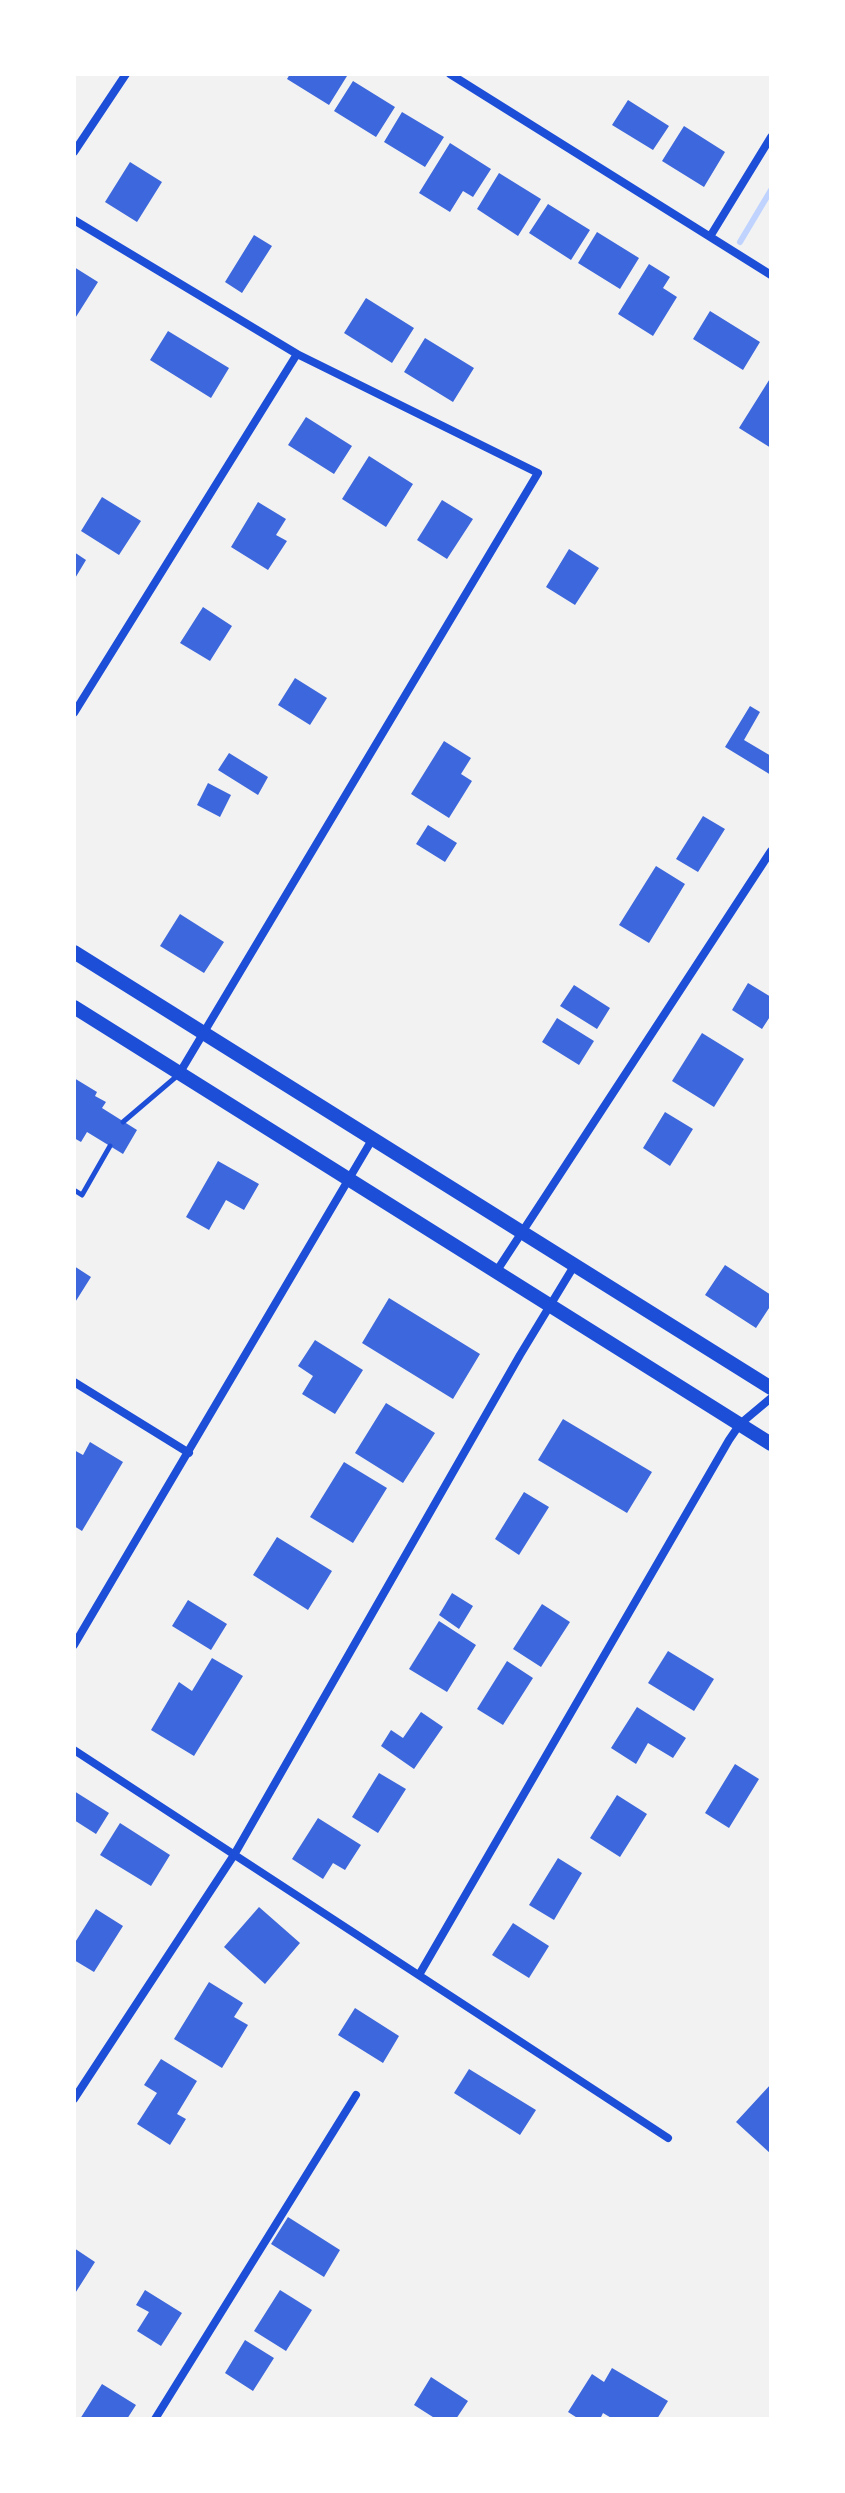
<!DOCTYPE html>
<html>
<head>
<meta charset="utf-8">
<style>
	body { margin:0 }
	#map { position:relative; width:845px; height:2493px; overflow:hidden; background:#f2f2f2; font-family:Roboto,sans-serif }
	canvas { display:block }
	.frame { position:absolute; inset:0; border:76px solid #fff; pointer-events:none }
</style>
</head>
<body>
<div id="map">
<canvas width="845" height="2493"></canvas>
<div class="frame"></div>
</div>
<script>
const context = document.querySelector('canvas').getContext('2d');
context.lineJoin = 'round';
function stroke(path, color, width, dash) { context.strokeStyle = color; context.lineWidth = width; context.lineCap = dash ? 'butt' : 'round'; context.setLineDash(dash || []); context.stroke(path); }
function fill(path, color) { context.fillStyle = color; context.fill(path, 'evenodd'); }
const stream = new Path2D(`
	M740,242L771,190`);
const building = new Path2D(`
	M290,74H344L347,76L329,105L287,79Z
	M353,81L395,107L376,137L334,111Z
	M628,100L669,126L653,150L612,125Z
	M402,112L444,137L425,167L384,142Z
	M684,126L725,152L704,187L662,161Z
	M450,143L491,169L473,197L463,191L450,212L419,193Z
	M130,162L162,182L137,222L105,202Z
	M499,173L541,199L518,236L477,209Z
	M548,204L590,230L571,260L529,233Z
	M597,232L639,258L620,289L578,263Z
	M254,235L272,246L242,293L225,282Z
	M649,264L670,277L663,288L677,297L653,336L618,314Z
	M74,267L98,282L74,320Z
	M366,298L414,328L392,363L344,333Z
	M710,311L760,342L743,370L693,339Z
	M168,331L229,368L211,398L150,360Z
	M425,338L474,368L453,402L404,372Z
	M771,377V448L739,428Z
	M306,417L352,446L334,474L288,445Z
	M369,456L413,484L386,527L342,499Z
	M102,497L141,521L119,555L81,531Z
	M442,500L473,519L447,559L417,540Z
	M258,502L286,519L276,535L287,541L268,570L231,547Z
	M569,549L599,568L575,605L546,587Z
	M74,552L86,560L74,580Z
	M203,607L232,626L210,661L180,643Z
	M295,678L327,698L310,725L278,705Z
	M750,706L760,712L744,740L771,756V775L725,747Z
	M444,741L471,758L461,774L472,781L449,818L411,794Z
	M229,753L268,777L258,795L218,770Z
	M208,783L231,795L220,817L197,805Z
	M703,816L725,829L698,872L676,859Z
	M428,825L457,843L445,862L416,844Z
	M656,866L685,884L649,943L619,925Z
	M180,914L224,942L204,973L160,946Z
	M748,983L771,997V1015L762,1029L732,1010Z
	M574,985L610,1008L597,1029L560,1006Z
	M557,1018L594,1041L579,1065L542,1042Z
	M702,1033L744,1059L714,1107L672,1081Z
	M74,1078L97,1092L95,1096L106,1102L102,1108L137,1130L123,1154L87,1132L81,1142L74,1138Z
	M665,1112L693,1129L670,1166L643,1148Z
	M218,1161L259,1184L244,1210L226,1200L209,1230L186,1217Z
	M725,1265L771,1295V1305L756,1328L705,1295Z
	M74,1266L91,1277L74,1304Z
	M389,1298L480,1354L453,1399L362,1343Z
	M315,1340L363,1370L335,1414L302,1394L313,1376L298,1366Z
	M386,1403L435,1433L403,1483L355,1453Z
	M563,1419L652,1472L627,1513L538,1460Z
	M90,1442L123,1462L82,1531L74,1526V1450L83,1455Z
	M344,1462L387,1488L353,1543L310,1517Z
	M524,1492L549,1507L519,1555L495,1539Z
	M277,1537L332,1571L308,1610L253,1575Z
	M452,1593L473,1606L459,1629L439,1615Z
	M188,1600L227,1624L211,1650L172,1626Z
	M542,1604L570,1622L541,1667L513,1649Z
	M439,1621L476,1645L447,1692L409,1669Z
	M668,1651L714,1679L694,1711L648,1683Z
	M212,1658L243,1676L194,1756L151,1730L179,1682L192,1691Z
	M507,1661L533,1678L503,1725L477,1709Z
	M637,1707L686,1738L673,1758L648,1743L636,1764L611,1748Z
	M421,1712L443,1727L414,1769L381,1746L391,1730L403,1738Z
	M735,1764L759,1779L729,1828L705,1813Z
	M379,1773L406,1789L378,1833L352,1817Z
	M74,1791L109,1813L96,1834L74,1820Z
	M617,1795L647,1814L620,1857L590,1838Z
	M318,1818L361,1845L345,1870L333,1863L323,1879L292,1859Z
	M120,1823L170,1855L151,1886L100,1855Z
	M558,1858L582,1873L554,1920L529,1905Z
	M259,1907L300,1943L265,1984L224,1947Z
	M96,1909L123,1926L94,1972L74,1960V1944Z
	M513,1923L549,1946L529,1978L492,1955Z
	M209,1982L243,2003L234,2017L248,2025L222,2068L174,2039Z
	M355,2008L399,2036L383,2063L338,2035Z
	M161,2059L197,2081L177,2114L186,2119L170,2145L137,2124L157,2093L144,2085Z
	M469,2069L536,2110L520,2135L454,2093Z
	M771,2084V2154L736,2122Z
	M288,2217L340,2250L324,2277L271,2244Z
	M74,2248L95,2262L74,2295Z
	M145,2290L182,2313L161,2346L137,2331L149,2312L136,2305Z
	M280,2290L312,2310L286,2351L254,2331Z
	M245,2340L274,2358L253,2391L225,2373Z
	M612,2368L668,2401L657,2419H613L603,2413L600,2419H579L568,2412L592,2374L604,2382Z
	M431,2377L468,2401L456,2419H436L414,2405Z
	M102,2384L136,2405L127,2419H80Z`);
const service = new Path2D(`
	M123,1122L177,1076
	M74,1190L82,1195L110,1146`);
const minor = new Path2D(`
	M450,74L771,275
	M74,152L126,74
	M74,220L297,354L538,473L179,1074
	M711,235L771,137
	M74,713L297,354
	M496,1272L771,851
	M74,1382L189,1453
	M74,1645L373,1138
	M74,1750L668,2138
	M419,1975L729,1440L740,1424L771,1398
	M74,2099L234,1855L520,1355L574,1266
	M155,2419L356,2095`);
const primary = new Path2D(`
	M74,952L771,1388
	M74,1007L771,1444`);
stroke(stream, '#bfd3fe', 6);
fill(building, '#3d67dc');
stroke(service, '#1d4ed8', 5);
stroke(minor, '#1d4ed8', 8);
stroke(primary, '#1d4ed8', 14);
</script>
</body>
</html>
